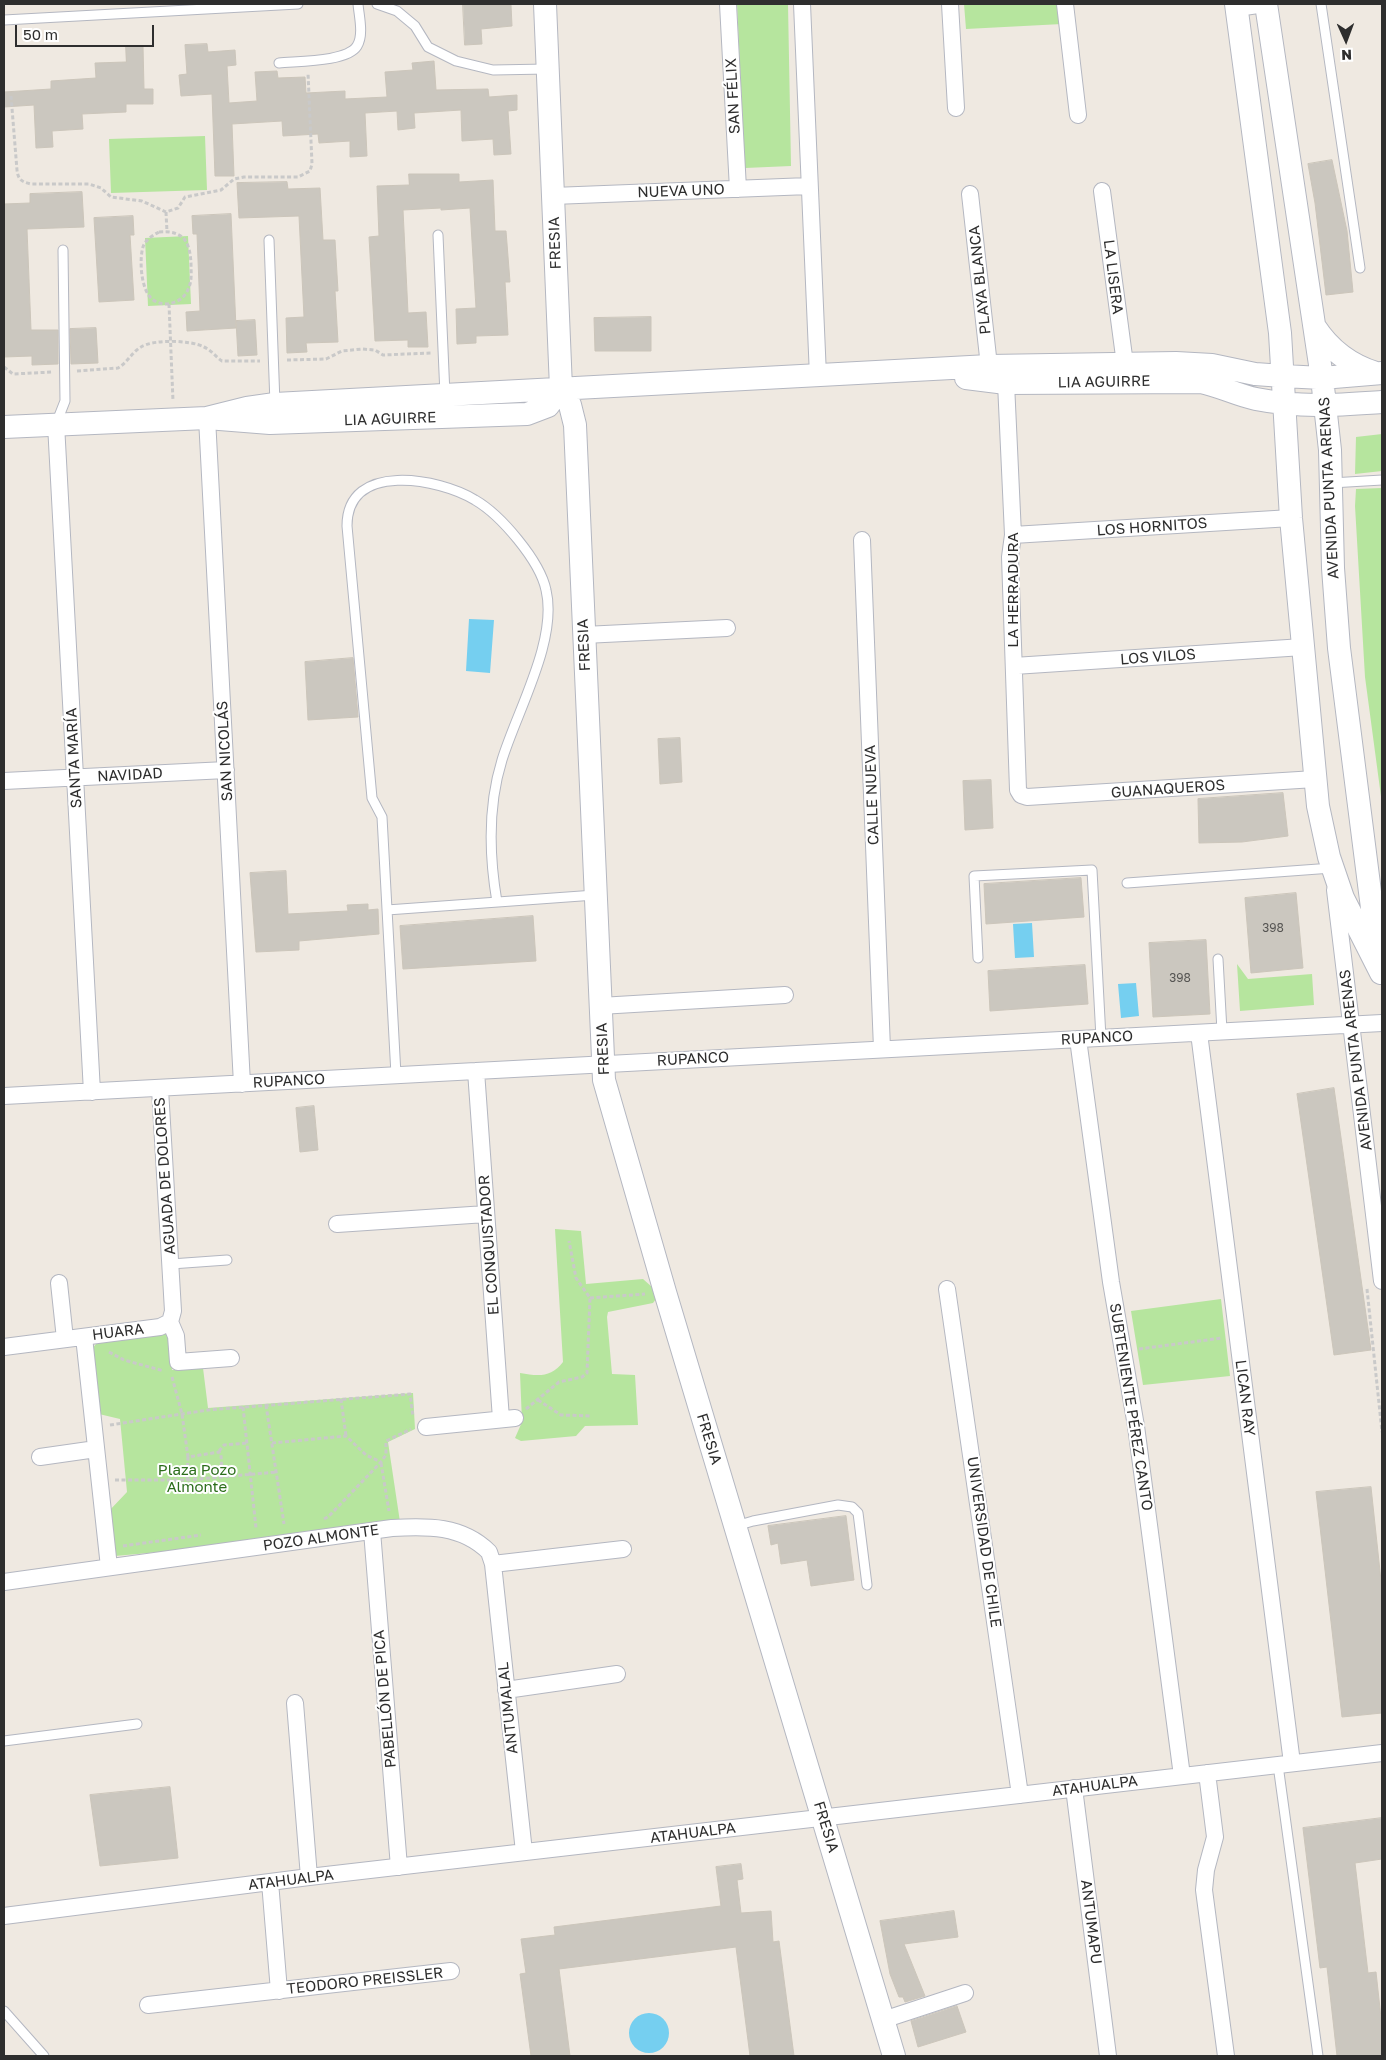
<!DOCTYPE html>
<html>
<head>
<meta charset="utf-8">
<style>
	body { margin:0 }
	#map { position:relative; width:1386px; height:2060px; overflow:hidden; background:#efe9e1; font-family:"Golos Text",sans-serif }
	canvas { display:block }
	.frame { position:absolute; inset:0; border:5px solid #2e2e2e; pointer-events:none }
	.north { position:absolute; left:1321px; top:15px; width:50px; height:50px; -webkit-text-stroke:4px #fff; paint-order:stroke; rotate:178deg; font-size:14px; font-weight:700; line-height:20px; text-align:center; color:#2e2e2e }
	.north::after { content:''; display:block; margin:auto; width:18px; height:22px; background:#2e2e2e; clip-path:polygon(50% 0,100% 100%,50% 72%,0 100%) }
	.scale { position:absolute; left:15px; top:25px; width:139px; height:22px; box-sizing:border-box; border:2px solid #2e2e2e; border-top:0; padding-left:6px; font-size:15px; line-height:18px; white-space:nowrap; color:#2e2e2e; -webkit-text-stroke:4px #fff; paint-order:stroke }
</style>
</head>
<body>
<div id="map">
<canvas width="1386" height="2060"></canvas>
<div class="frame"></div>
<div class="north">N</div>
<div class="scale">50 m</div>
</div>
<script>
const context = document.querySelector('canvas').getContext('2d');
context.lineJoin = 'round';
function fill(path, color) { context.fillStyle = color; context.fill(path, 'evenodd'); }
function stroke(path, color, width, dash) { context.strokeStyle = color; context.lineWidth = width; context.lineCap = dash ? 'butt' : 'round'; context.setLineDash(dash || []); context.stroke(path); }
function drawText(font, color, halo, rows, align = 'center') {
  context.font = font + ' "Golos Text",sans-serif'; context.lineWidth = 4; context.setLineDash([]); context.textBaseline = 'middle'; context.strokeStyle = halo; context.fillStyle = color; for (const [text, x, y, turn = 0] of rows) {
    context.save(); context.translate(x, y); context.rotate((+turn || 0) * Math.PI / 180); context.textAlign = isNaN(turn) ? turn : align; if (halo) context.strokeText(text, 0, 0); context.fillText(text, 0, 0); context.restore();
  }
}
const green = new Path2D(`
	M737,4H788L791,166L745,168Z
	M964,4H1061L1062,24L966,29Z
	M205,136L207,190L111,193L109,139Z
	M188,236L191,304L148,306L145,238Z
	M1382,434V471L1355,474L1356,437Z
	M1382,488V804L1365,677L1355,506L1356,489Z
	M1237,964L1248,979L1312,974L1314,1005L1240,1011Z
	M555,1229L581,1231L586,1284L643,1279L652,1287L656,1299L653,1303L608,1312L607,1317L612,1374L635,1375L638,1425L585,1426L576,1436L521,1441L515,1438L522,1422L520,1373C538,1376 551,1378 563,1362Z
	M1221,1299L1230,1376L1143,1385L1131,1311Z
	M169,1333L172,1370L203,1368L208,1408L413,1393L415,1429L388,1442L400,1522L193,1549L115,1556L108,1512L127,1492L120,1419L99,1414L91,1350L101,1338Z`);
const water = new Path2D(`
	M469,619L494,620L490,673L466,671Z
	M1032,923L1034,957L1015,958L1013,924Z
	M1136,983L1139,1016L1121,1018L1118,984Z
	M629 2033a20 20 0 1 1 40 0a20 20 0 1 1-40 0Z`);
const building = new Path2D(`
	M463,4L511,5L512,26L481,29L482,44L465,45Z
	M207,44L208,52L235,50L236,65L227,66L229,103L257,101L255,72L277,71L278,78L305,77L306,93L345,91V99L387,97L385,72L413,70L412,63L434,61L436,90L488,89L489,97L517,95V110L508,111L511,154L494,155L493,139L462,141L461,110L414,113L415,128L398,130L397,111L365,113L367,156L350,157V141L319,143L318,134L283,136L282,121L232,124L234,176H215L212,94L181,96L179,75L187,74L185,45Z
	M126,46H143L144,89H153V104H126V112L82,114L83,129L52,131L53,147L36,148L34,105L4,107V92L51,89V81L96,78L95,63L126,62Z
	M1332,160L1347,231L1353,292L1326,295L1315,203L1308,164Z
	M409,174H459V182L493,180L495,231H506L510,282H505L508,335L476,336V343L457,344L456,309L476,308L470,208L441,210V208L403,210L408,313L426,312L428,347H408V340L375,341L369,237L379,236L377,186L409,185Z
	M287,182L288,189L320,188L323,240H335L338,291H335L338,342L306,343L307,352L287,353L286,318L304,317L299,216L239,218L237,183Z
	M82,192L84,227L27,229L31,330H58V364L32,365V356L4,357V204L30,203V194Z
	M231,214L236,328L187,331L186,312L200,311L197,234H193L192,216Z
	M133,216L134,235H130L134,300L99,302L94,218Z
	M651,317V351H595L594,318Z
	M255,320L257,355L238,356L236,321Z
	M96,328L98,363L71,364L70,329Z
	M353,658L358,717L308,720L305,662Z
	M680,738L682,782L660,784L658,739Z
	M991,780L993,828L965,830L963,781Z
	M1283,793L1288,836L1242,842L1199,843L1198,799Z
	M286,871L288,914L348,911L347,905L368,904V910L378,909L379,934L299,941V950L256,952L250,873Z
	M1081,878L1084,917L986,924L984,884Z
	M1296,893L1303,968L1251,973L1245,898Z
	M533,916L536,961L403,969L400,926Z
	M1206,940L1210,1014L1153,1017L1149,943Z
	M1085,965L1088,1004L990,1011L988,971Z
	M1334,1088L1371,1350L1334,1355L1297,1094Z
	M314,1106L318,1150L300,1152L296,1108Z
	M1371,1487L1382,1590V1713L1342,1717L1316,1492Z
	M846,1516L854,1580L811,1586L807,1560L781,1564L778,1543L771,1545L768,1526Z
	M170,1787L178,1858L100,1866L90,1795Z
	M1382,1818V1859L1355,1863L1368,1973L1376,1972L1382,2027V2056H1337L1327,1967L1320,1968L1303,1828Z
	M741,1864L743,1879L737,1880L741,1913L771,1911L773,1942L779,1941L794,2056H750L736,1947L559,1969L570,2056H531L520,1974L526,1973L521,1939L555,1935L554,1927L721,1906L716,1867Z
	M954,1911L958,1937L904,1944L925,1996L905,2002L903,1997H899L890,1974L880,1921Z
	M957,2006L966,2032L918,2047L911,2021Z`);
const path = new Path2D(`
	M11,96L17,170C18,180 22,182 31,184H89L101,188L111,197L142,201L166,212L178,208L185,197L221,190L234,179L244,177H298L310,171L312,164L308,73
	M166,212L167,232
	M159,232C184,230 190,242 191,264C191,272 192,280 189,287C184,303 164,309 152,299C141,290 139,260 143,247C145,240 153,235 159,232Z
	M169,304L173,401
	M287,360L326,359L342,351L362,349L375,350L383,355L431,353
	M4,367L13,374L53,372
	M77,371L118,368C127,363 132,352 141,347C154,339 191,340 204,347C211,350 216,357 222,361H260
	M1367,1289L1382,1432
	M590,1298L645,1294
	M1139,1349L1222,1338
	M109,1352L124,1360L164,1371
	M172,1377L182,1414L188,1457
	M341,1399L346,1436
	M538,1400L561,1415L592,1416
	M266,1405L284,1524
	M243,1407L256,1528
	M526,1409L559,1382L582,1377L587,1373L590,1298L576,1278L569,1241
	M110,1425L208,1410L410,1394L413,1417
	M272,1443L346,1436L366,1455L381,1462
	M219,1451L224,1445L247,1443
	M381,1463L389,1511
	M115,1480H187L277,1472
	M187,1480L188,1457L219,1452L221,1454L222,1477
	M324,1519L329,1516L381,1462L386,1455V1441L411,1429
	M123,1546L201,1535`);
const lane = new Path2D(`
	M377,4L397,11L415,26L428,47L456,61L493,70L547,69
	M1321,4L1360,268
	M4,20L298,4
	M279,63C297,61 347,62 357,46C364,35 359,16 358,4
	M438,235L445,395
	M269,240L275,404
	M56,424L65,401L63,250
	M1331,483L1382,480
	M1127,883L1332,868
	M387,910L595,895
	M978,958L974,876L1092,870L1101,1038
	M1218,959L1222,1031
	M396,1075L382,817L372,798L347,526C347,461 439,478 475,500C501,515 540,561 546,590C558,640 517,711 502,760C488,805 489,855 497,902
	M171,1264L227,1260
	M736,1526L753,1521L838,1505L852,1507L858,1513L867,1585
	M4,1741L137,1724
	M1278,1765L1318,2056
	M4,2011L44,2056`);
const street = new Path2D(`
	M728,4L738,189
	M802,4L818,376
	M950,4L956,108
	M1065,4L1078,115
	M1237,8L1265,4
	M1102,191L1125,364
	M970,194L989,366
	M553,196L809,186
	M1006,383L1013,535L1010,557L1018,790L1021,795L1027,797L1315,779
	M207,418L242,1084
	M56,424L92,1092
	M1013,535L1291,518
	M862,540L882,1049
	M584,635L727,628
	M1014,666L1303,647
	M4,781L226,770
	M1335,890L1382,1281
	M600,1006L785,995
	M1199,1033L1292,1763
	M1078,1039L1111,1282L1136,1426L1182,1776
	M476,1071L501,1419
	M160,1089L173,1311L170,1322
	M4,1096L1382,1023
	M337,1224L486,1214
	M59,1283L65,1339
	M947,1289L1020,1795
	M170,1322L176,1336L178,1362L231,1358
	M84,1337L109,1567
	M4,1347L160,1327L170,1322
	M426,1427L515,1418
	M40,1457L96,1449
	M372,1531L399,1867
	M493,1564L623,1549
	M4,1582L392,1528C427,1526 462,1525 489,1552L493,1564L524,1852
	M506,1690L617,1674
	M295,1703L309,1877
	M1207,1773L1215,1837L1206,1870L1204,1890L1226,2056
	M1074,1788L1108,2056
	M270,1882L279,1991
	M4,1916L309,1877L1382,1753
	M148,2005L451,1971
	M883,2020L965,1993`);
const secondary = new Path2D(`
	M545,4L561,388L570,405L575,425L604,1080L665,1292L894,2056
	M1236,4L1280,333L1291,518L1318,806L1329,857L1343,898L1381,973
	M1266,4L1322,378L1330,450L1333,568L1339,648L1378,955
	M1315,327C1330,350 1350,365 1376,373
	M966,378L1006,383L1201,382C1220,386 1237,395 1256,399C1302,408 1337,405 1382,402
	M207,418L247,408L275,404L989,366L1176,363L1212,365L1255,374L1283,376L1322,378L1382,373
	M4,427L207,418L270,423L527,414L548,406L561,388`);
const numberNames = [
	["398",1273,928],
	["398",1180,978]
];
const streetNames = [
	["SAN FÉLIX",733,96,-93],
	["NUEVA UNO",681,191,-2],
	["FRESIA",555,243,-92],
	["LA LISERA",1113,277,83],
	["PLAYA BLANCA",980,280,-96],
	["LIA AGUIRRE",1104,382,-1],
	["LIA AGUIRRE",390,419,-2],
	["AVENIDA PUNTA ARENAS",1329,488,-93],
	["LOS HORNITOS",1152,527,-4],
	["LA HERRADURA",1013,590,-90],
	["FRESIA",584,645,-93],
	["LOS VILOS",1158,657,-4],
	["SAN NICOLÁS",225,751,-93],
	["SANTA MARÍA",74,758,-93],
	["NAVIDAD",130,775,-3],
	["GUANAQUEROS",1168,789,-4],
	["CALLE NUEVA",872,795,-92],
	["RUPANCO",1097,1038,-3],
	["FRESIA",603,1049,-93],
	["RUPANCO",693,1059,-3],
	["AVENIDA PUNTA ARENAS",1356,1060,-97],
	["RUPANCO",289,1081,-3],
	["AGUADA DE DOLORES",165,1176,-94],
	["EL CONQUISTADOR",489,1245,-94],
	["HUARA",118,1332,-7],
	["LICAN RAY",1245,1398,83],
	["SUBTENIENTE PÉREZ CANTO",1131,1407,81],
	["FRESIA",709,1439,73],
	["POZO ALMONTE",321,1538,-8],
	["UNIVERSIDAD DE CHILE",984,1542,82],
	["PABELLÓN DE PICA",385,1699,-95],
	["ANTUMALAL",508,1708,-96],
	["ATAHUALPA",1095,1786,-7],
	["FRESIA",826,1827,73],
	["ATAHUALPA",693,1833,-7],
	["ATAHUALPA",291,1880,-7],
	["ANTUMAPU",1091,1922,83],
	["TEODORO PREISSLER",365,1981,-6]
];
const parkNames = [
	["Plaza Pozo",197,1470],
	["Almonte",197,1487]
];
fill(green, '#b6e59e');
fill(water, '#75cff0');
fill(building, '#cbc7bf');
stroke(building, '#cbc5ba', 1);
stroke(lane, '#b4b7c1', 11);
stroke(street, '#b4b7c1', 18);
stroke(secondary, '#b4b7c1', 24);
stroke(path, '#c9c9c9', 3, [4, 2.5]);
stroke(lane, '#fff', 9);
stroke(street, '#fff', 16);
stroke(secondary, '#fff', 22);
drawText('12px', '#555452', null, numberNames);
drawText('15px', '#2e2e2e', '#fff', streetNames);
drawText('15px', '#2c6e1b', '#fff', parkNames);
</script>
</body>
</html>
